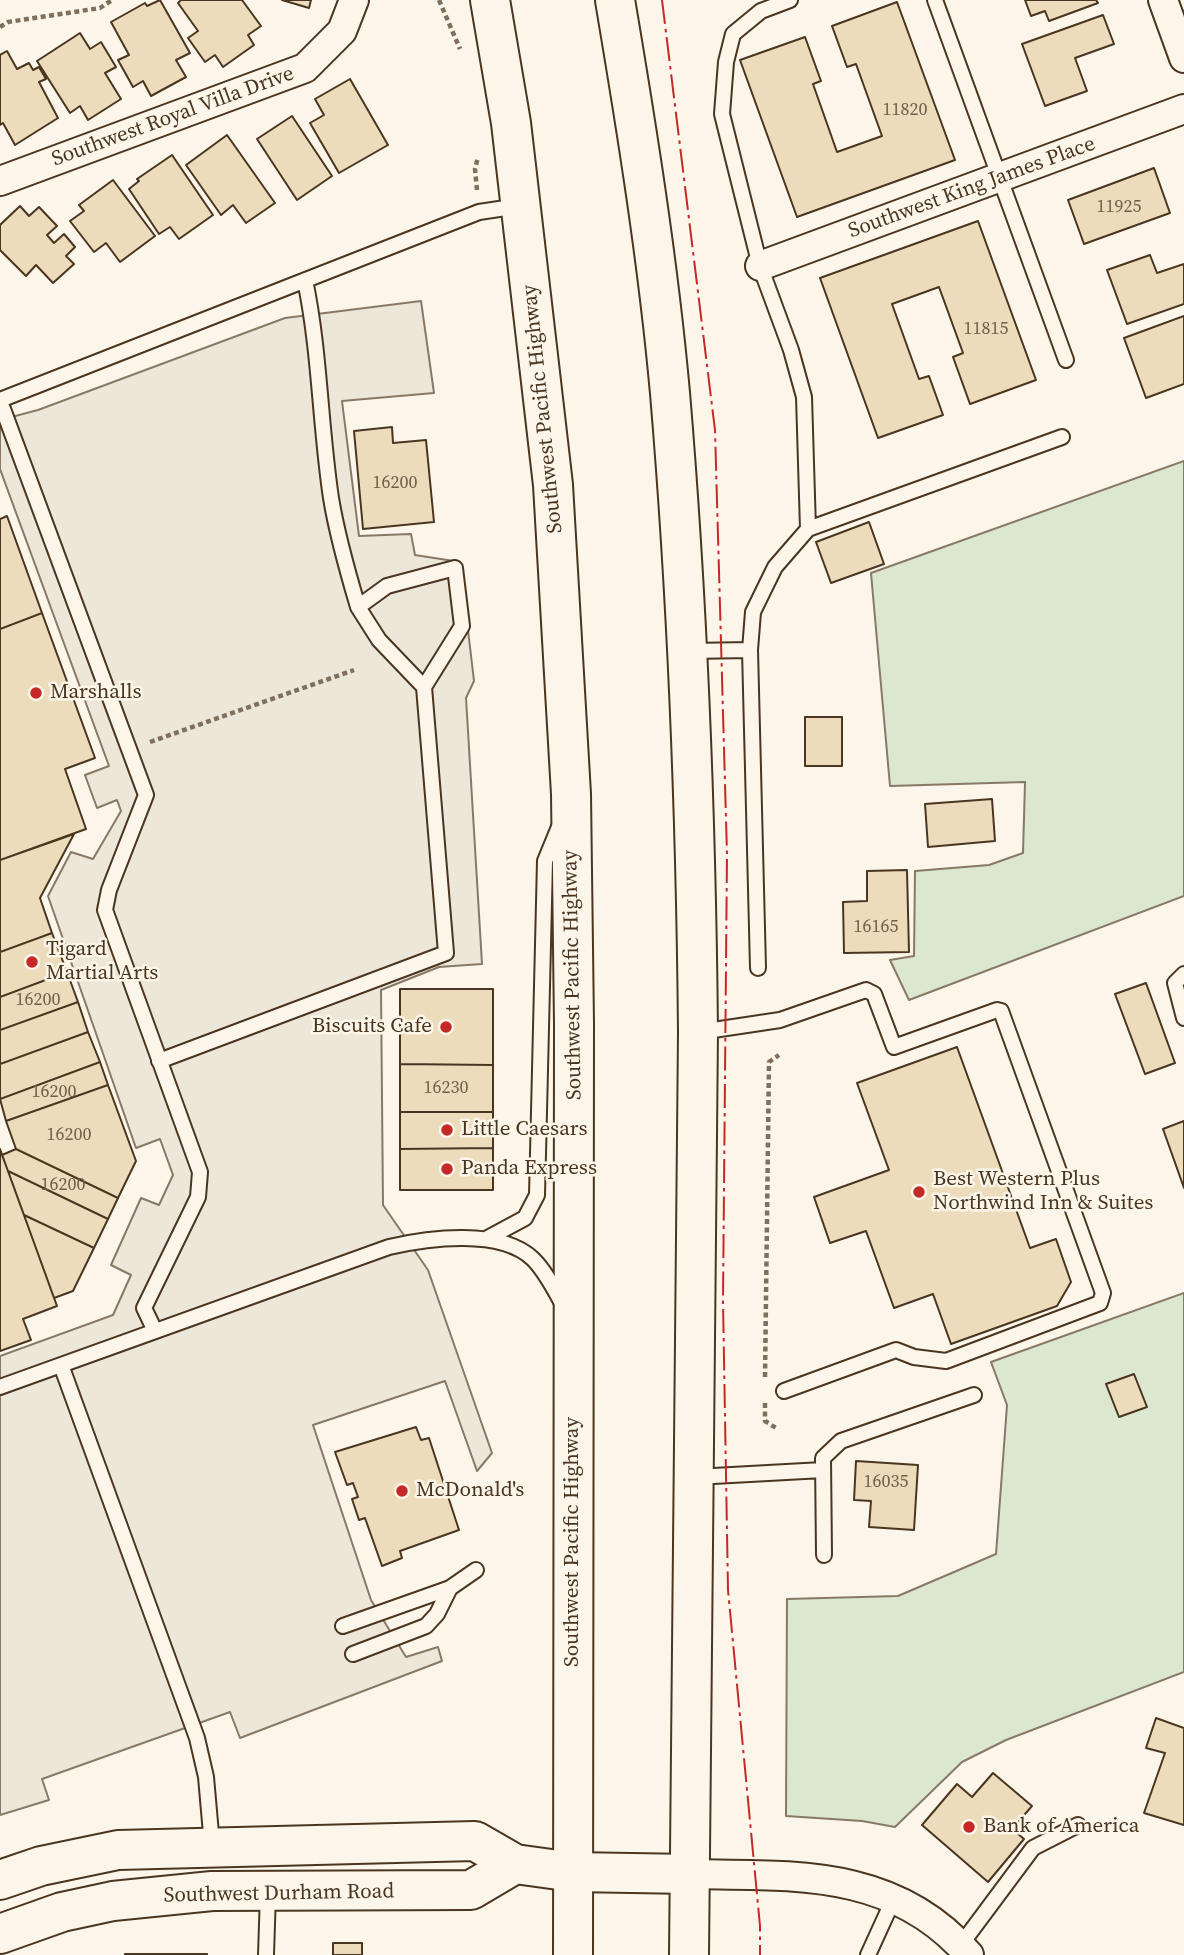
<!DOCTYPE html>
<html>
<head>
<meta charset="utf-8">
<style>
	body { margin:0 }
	canvas { display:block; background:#fbf6e9 }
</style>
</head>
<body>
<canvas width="1184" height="1955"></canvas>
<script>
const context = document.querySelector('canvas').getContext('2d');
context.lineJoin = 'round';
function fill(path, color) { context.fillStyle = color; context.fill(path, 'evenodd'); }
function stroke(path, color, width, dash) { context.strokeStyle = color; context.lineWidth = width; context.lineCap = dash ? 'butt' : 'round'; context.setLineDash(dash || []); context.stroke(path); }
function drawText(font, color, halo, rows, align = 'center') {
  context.font = font + ' "Source Serif 4",serif'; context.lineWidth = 5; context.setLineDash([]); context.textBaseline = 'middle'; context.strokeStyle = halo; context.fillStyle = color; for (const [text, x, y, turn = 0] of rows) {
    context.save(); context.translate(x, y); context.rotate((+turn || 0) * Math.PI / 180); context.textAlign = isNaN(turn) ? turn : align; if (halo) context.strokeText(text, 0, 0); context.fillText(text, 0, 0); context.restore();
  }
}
const green = new Path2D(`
	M1184,461V896L909,1000L890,960L914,956L915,871L989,865L1023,853L1025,782L890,786L871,573Z
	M1184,1293V1672L1006,1740L962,1762L895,1827L862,1821L786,1816L787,1599L898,1596L996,1554L1007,1405L991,1362Z`);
const parking = new Path2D(`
	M421,301L434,393L342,401L359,536L411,534L415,555L460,562L474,681L466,698L482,964L439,967L381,990L383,1205L428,1270L492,1453L477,1471L445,1381L313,1425L371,1600L406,1657L438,1647L442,1661L240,1738L230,1712L42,1779L49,1800L0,1815V1356L113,1315L131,1275L111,1265L141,1198L159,1205L173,1175L160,1139L136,1148L48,896L71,852L93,859L121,811L117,800L97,808L85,775L109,766L0,469V420L38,410L285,318Z`);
const building = new Path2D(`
	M160,0L190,53L176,60L186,77L151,96L143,81L133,87L118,60L129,55L111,22L145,3L147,6Z
	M181,0H242L261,26L248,35L254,45L223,67L215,55L205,62L188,38L198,31L178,3Z
	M282,0H311L309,8Z
	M1025,0H1096L1098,3L1049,21L1045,11L1031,16Z
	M897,2L955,160L797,217L740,60L805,37L821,81L813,84L837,152L882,136L856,64L847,67L832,26Z
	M1103,15L1114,44L1075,58L1087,91L1045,106L1022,44Z
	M80,33L90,49L101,42L116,67L105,73L121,99L88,120L80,106L70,113L37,61Z
	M7,51L17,69L29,63L33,70L39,67L46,79L39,82L58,118L15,145L3,123L0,125V55Z
	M350,79L388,145L339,173L310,123L324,115L315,99Z
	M292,116L332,176L297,200L257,139Z
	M227,135L275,203L246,223L233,205L221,215L186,165Z
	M172,155L213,215L179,239L170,227L159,234L129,189L139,181L137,179Z
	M1154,168L1170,213L1084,244L1068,200Z
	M113,180L155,236L120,262L106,243L94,252L70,221L84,211L79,205Z
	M20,206L29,216L39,207L57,226L47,235L54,243L64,234L75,247L66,256L74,264L53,283L36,265L26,276L0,250V225Z
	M978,221L1036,380L970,404L953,357L963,353L939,287L892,304L919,379L929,376L943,415L878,438L820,278Z
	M1150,255L1157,273L1184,264V304L1127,324L1107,270Z
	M1184,316V384L1146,398L1124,338Z
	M392,427L393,443L426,440L434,522L363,529L354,431Z
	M7,516L42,613L0,629V519Z
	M869,522L884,564L831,583L816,542Z
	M42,613L95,758L65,769L86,829L0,860V629Z
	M805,717H842V766H805Z
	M992,799L995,841L928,847L925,804Z
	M74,834L40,898L52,933L0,952V860Z
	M907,870L909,952L844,953L843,902L867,901V871Z
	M52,933L67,972L0,997V952Z
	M67,972L78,1002L0,1030V997Z
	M1146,983L1175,1063L1145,1074L1115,994Z
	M400,989H493V1065L400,1064Z
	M78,1002L88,1032L0,1064V1030Z
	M88,1032L100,1062L0,1099V1064Z
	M957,1047L1030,1248L1056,1239L1071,1282L1057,1306L951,1344L933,1294L894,1308L866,1231L830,1243L814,1197L889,1170L857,1083Z
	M100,1062L108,1085L6,1121L0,1099Z
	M400,1064L493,1065V1112H400Z
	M108,1085L136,1161L118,1198L16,1149L6,1121Z
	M400,1112H493V1148L400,1149Z
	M1184,1121V1188L1163,1129Z
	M493,1148V1190H400V1149Z
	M0,1149L57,1306L23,1319L31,1340L0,1351Z
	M16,1149L118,1198L108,1219L8,1171L2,1155Z
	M8,1171L108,1219L94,1248L24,1215Z
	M24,1215L94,1248L73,1291L54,1298Z
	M1134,1374L1147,1407L1119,1417L1106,1384Z
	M416,1427L421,1440L429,1438L459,1530L400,1551L402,1558L382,1566L365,1518L359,1520L352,1499L358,1497L353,1483L347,1485L335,1452Z
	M856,1461L918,1465L914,1530L869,1527L871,1501L854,1500Z
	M1156,1718L1184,1728V1825L1144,1813L1165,1753L1146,1748Z
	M993,1773L1032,1806L1012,1829L1024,1839L988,1882L922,1825L957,1784L972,1797Z
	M333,1943H362V1955H333Z
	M125,1954H207V1955H125Z`);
const path = new Path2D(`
	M439,0L460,49
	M0,27L8,22L100,8L112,0
	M477,190L475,169L478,157
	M150,742L354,670
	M765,1377L769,1062L779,1055
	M765,1403V1421L776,1428`);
const service = new Path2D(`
	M790,0L761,11L733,34L726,62L722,114L760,266L791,350L804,397L808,529
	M935,0L1066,360
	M0,400L479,212L519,206
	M0,401L146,795L109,890L105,910L200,1172L198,1197L144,1308L155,1331
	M358,607L379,640L424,687
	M689,651L750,650
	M758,968L750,650L753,612L775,567L808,529L1062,437
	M1184,974L1175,983L1184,1018
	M700,1032L780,1020L866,990L874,994L894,1047L997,1010L1001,1011L1103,1293L1100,1303L946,1361L914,1357L896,1350L784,1391
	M159,1061L446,953L424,687L462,626L455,568L387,586L358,607C347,570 337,535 331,498C320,425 320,352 305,280
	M486,1239L525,1218L537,1195L545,861L559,827
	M61,1365L197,1738L206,1777L212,1845
	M0,1387L389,1247C428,1238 501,1228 533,1259C546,1272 554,1289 563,1305
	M695,1477L823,1470
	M824,1555L823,1458L841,1441L974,1395
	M343,1626L450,1588
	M353,1654L426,1626L437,1614L450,1588L476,1570
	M960,1946L1033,1848L1078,1825
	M266,1955L268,1893
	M868,1955L894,1898`);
const minor = new Path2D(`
	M1163,0L1184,58
	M0,181L305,68L342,31L354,0
	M760,266L1184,109
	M690,1874C793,1876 894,1868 969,1955`);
const primary = new Path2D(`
	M0,1880L41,1866L118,1850L475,1841L515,1864L573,1872L690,1874
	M0,1934L62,1912L113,1901L212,1891L471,1890L515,1864`);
const trunk = new Path2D(`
	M490,0L511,123L553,485L571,794L574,1024L573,1955
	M615,0C637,130 658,261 670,393C688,606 696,819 698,1032L689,1955`);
const power = new Path2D(`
	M662,0L715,430L727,854L723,1301L728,1590L760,1926V1955`);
const markers = [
	[36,693,7,"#c62828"],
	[32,962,7,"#c62828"],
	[446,1027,7,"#c62828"],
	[447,1130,7,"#c62828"],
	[447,1169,7,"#c62828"],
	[919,1192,7,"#c62828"],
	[402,1491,7,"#c62828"],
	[969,1827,7,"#c62828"]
];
const numberNames = [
	["11820",905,110],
	["11925",1119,207],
	["11815",986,329],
	["16200",395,483],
	["16165",876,927],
	["16200",38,1000],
	["16230",446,1088],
	["16200",54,1092],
	["16200",69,1135],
	["16200",63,1185],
	["16035",886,1482]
];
const streetNames = [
	["Southwest Royal Villa Drive",173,117,-20],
	["Southwest King James Place",972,188,-20],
	["Southwest Pacific Highway",543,409,-96],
	["Southwest Pacific Highway",573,975,-91],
	["Southwest Pacific Highway",573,1542,-90],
	["Southwest Durham Road",279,1894,-1]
];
const poiNames = [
	["Marshalls",50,693],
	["Tigard",46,950],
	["Martial Arts",46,974],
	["Biscuits Cafe",432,1027,"right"],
	["Little Caesars",461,1130],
	["Panda Express",461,1169],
	["Best Western Plus",933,1180],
	["Northwind Inn & Suites",933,1204],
	["McDonald's",416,1491],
	["Bank of America",983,1827]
];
fill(green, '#dce7d0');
stroke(green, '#887966', 2);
fill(parking, '#ede7d9');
stroke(parking, '#887966', 2);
fill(building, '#ecdcbc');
stroke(building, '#4a3520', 2);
stroke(service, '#4a3520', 18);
stroke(minor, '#4a3520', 32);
stroke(primary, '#4a3520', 42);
stroke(trunk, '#4a3520', 42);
stroke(path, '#7f6f5c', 4.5, [5, 3.5]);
stroke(service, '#fbf6e9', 14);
stroke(minor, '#fbf6e9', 28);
stroke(primary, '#fbf6e9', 38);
stroke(trunk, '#fbf6e9', 38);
stroke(power, '#c62828', 2, [24, 5, 3.5, 5]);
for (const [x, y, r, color] of markers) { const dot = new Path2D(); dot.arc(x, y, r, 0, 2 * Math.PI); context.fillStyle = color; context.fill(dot); stroke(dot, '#fbf6e9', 2.5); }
drawText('18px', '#725f47', null, numberNames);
drawText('21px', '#4a3520', '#fbf6e9', streetNames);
drawText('21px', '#4a3520', '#fbf6e9', poiNames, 'left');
</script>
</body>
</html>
